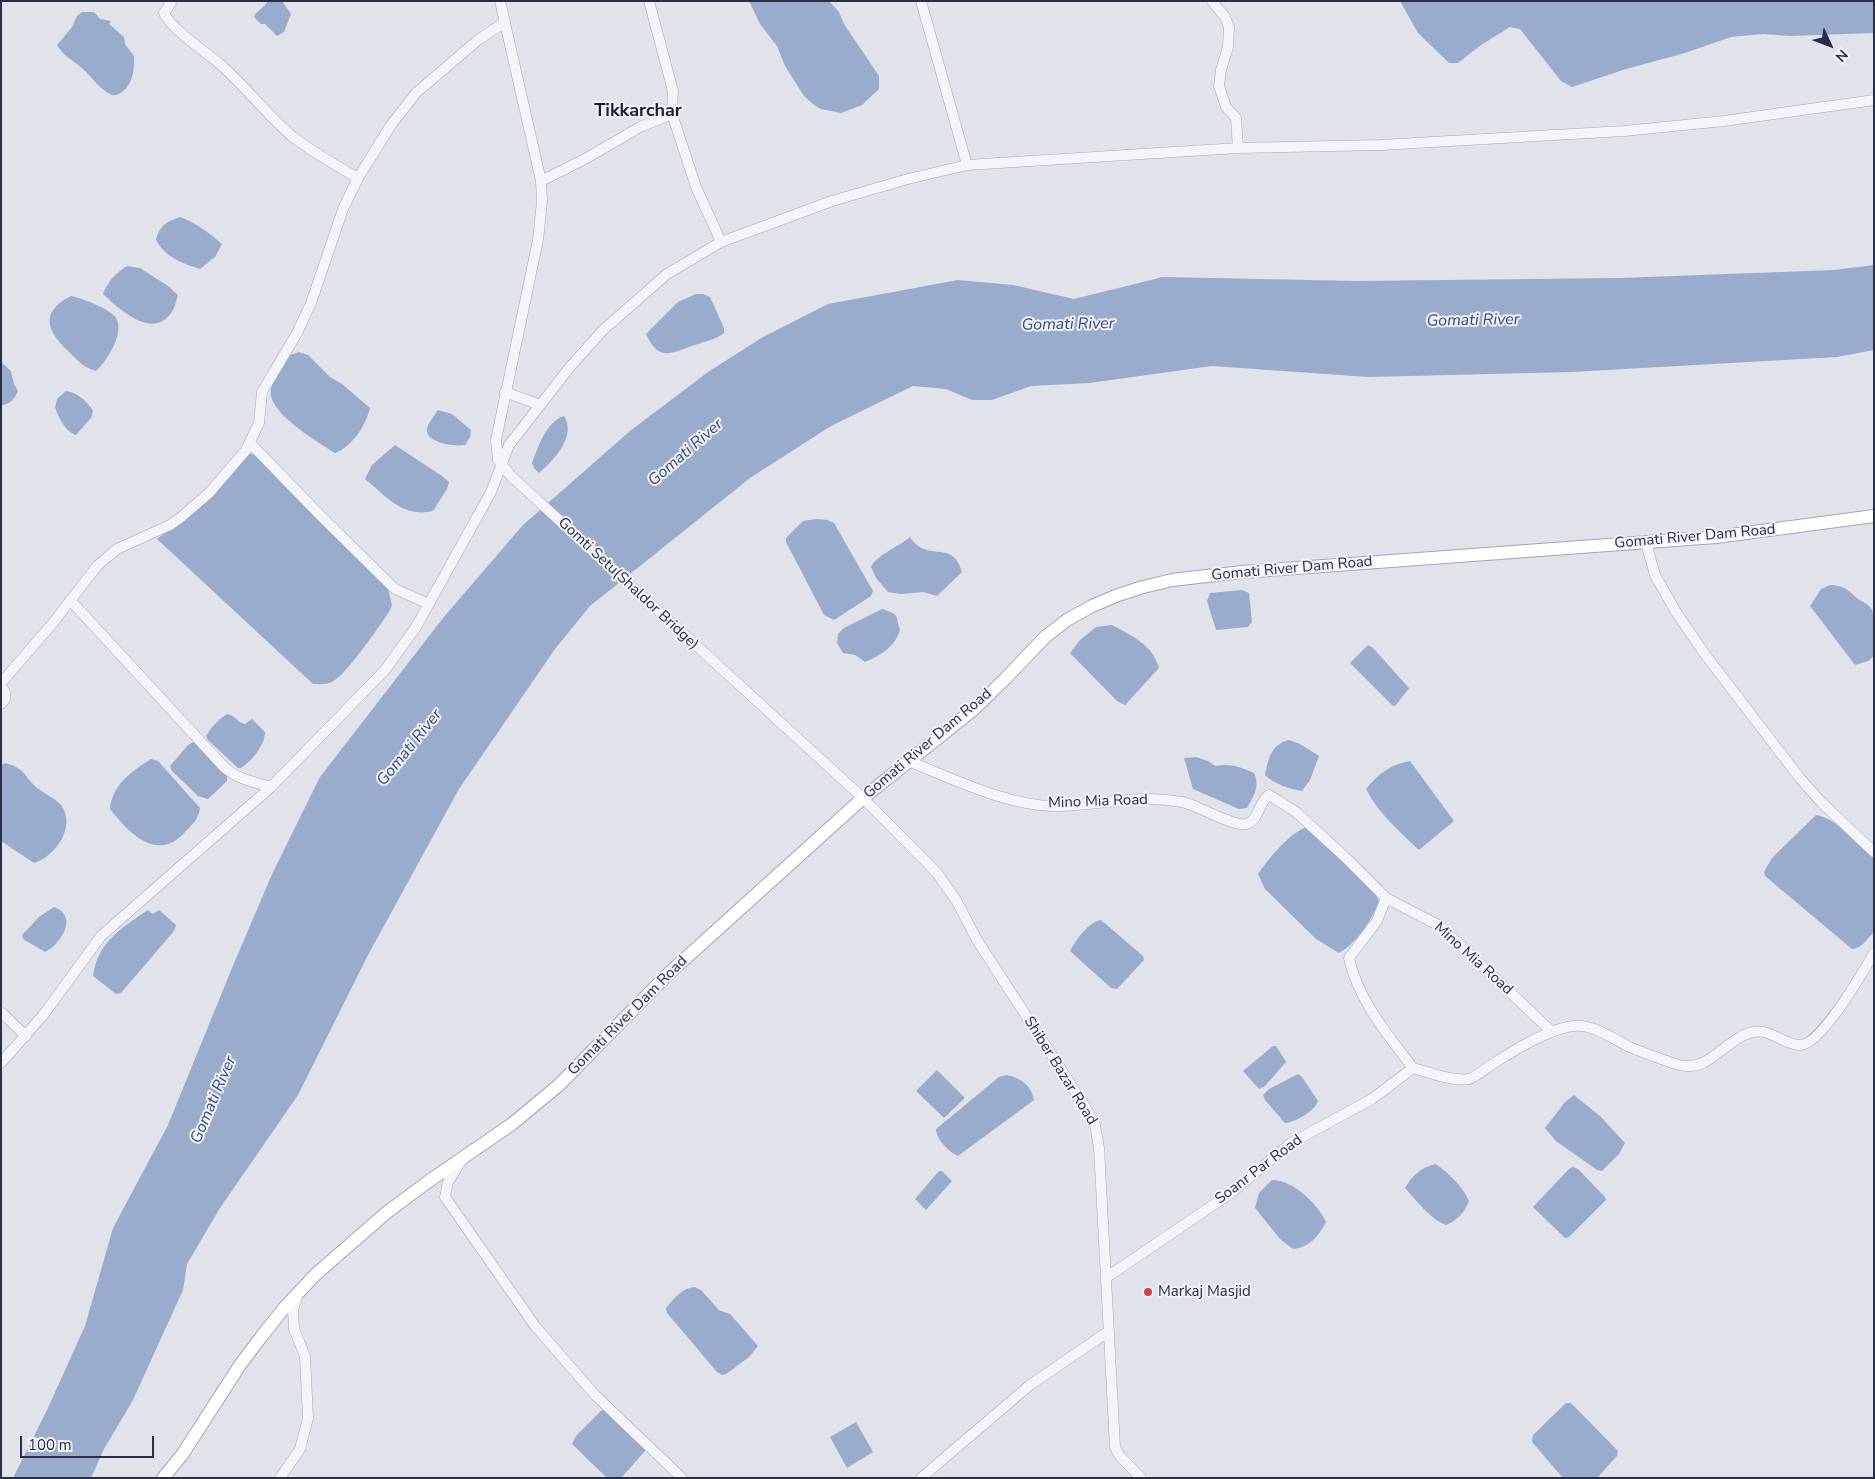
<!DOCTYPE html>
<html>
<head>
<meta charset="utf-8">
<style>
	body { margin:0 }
	#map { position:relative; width:1875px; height:1479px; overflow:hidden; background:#e1e3ea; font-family:"Nunito Sans",sans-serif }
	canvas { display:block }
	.frame { position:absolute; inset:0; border:2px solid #282e43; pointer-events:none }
	.north { position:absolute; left:1805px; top:20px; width:50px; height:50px; -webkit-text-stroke:4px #f0f2f7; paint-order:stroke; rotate:133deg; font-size:14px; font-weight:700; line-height:20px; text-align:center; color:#282e43 }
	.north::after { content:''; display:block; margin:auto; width:18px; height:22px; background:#282e43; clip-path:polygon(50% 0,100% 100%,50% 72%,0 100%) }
	.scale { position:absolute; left:20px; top:1436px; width:134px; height:22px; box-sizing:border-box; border:2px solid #282e43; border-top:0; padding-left:6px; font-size:15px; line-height:18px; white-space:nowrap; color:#282e43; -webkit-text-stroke:4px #f0f2f7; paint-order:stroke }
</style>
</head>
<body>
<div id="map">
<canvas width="1875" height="1479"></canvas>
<div class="frame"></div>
<div class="north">N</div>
<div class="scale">100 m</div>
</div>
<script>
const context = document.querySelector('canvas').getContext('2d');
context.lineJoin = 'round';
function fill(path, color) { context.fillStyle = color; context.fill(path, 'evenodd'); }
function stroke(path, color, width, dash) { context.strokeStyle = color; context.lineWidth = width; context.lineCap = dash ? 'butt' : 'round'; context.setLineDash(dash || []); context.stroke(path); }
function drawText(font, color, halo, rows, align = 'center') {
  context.font = font + ' "Nunito Sans",sans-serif'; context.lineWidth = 4; context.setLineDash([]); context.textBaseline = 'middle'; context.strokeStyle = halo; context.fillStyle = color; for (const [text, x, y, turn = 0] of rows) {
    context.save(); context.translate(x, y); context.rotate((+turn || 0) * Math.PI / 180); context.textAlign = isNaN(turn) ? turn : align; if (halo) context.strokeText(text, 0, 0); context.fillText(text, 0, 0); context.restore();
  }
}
const water = new Path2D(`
	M268,1H282L291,14L284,32L277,36L265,24H261L254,17C257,10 264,8 268,1Z
	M749,1H829L839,12L844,24L879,76V89L862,105L841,113L821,109L814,105L804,96L785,66L777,46L760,24Z
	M1400,1H1874V33L1790,36L1763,34L1731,37L1685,53L1626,69L1572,87L1561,81L1520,29L1510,27L1481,45L1458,63H1449L1418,33Z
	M82,12H94L100,19L111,21L109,24L124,37L125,44L134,56C134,70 134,82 122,92C119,94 116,96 112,95C100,90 92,77 83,69C74,61 63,56 57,45L72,27L77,16Z
	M180,217C197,223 209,233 222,244L215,257L200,269C182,263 166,258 156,240C160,225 166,222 180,217Z
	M1874,265V350L1837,357L1572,372L1368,377L1212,366L1089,383L1031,386L992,400H972L946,389L913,386L831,426L750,478L590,606L555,649L459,789L368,955L298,1095L220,1208L187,1264L183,1290L133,1400L104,1449L91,1478H13L47,1410L85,1326L113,1228L168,1125L232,968L273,872L320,777L443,618L523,525L630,431L708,372L763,337L828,304L958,280L1013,285L1074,299L1163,277L1357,281L1620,278L1834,270Z
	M127,266L140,268L168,286L178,295C176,301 175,308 171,313C152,340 119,309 103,294C108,281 116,273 127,266Z
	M696,294H703L710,297L724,328V333C717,339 707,341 698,344C674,351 660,365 646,334L678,302Z
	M71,296C82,298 110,309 116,318C125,333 107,361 96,371C84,368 76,359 68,351C46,330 40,312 71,296Z
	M299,352L308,355L330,377L342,384L370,408C366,425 352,447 335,453C318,442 266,412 271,389C273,377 284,364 290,355Z
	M1,362L11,371L14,384L18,391C15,398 11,404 2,405Z
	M66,391C77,392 88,402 93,411L91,418L76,435C66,432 58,417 55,407L57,399Z
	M438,410L452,414L471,430L470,437L465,445C456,447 429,443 427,432C426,425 434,416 438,410Z
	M564,416C577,436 554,460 539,473L534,468L532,463C538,447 546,422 564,416Z
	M395,445L442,476L449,482L447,489L433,511C403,518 387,497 365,479L372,465Z
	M248,453L256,455L388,589L392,605L389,612C378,628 347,674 332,682C326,685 320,684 313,684L157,539L211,497L233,473Z
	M817,519L827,520L834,523L873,591L871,596L834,620L824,615L786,542V538L803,521Z
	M910,537C927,564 953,538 962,572L937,596L923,592L902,594L888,592L876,578L871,567C875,556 900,546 910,537Z
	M1830,585C1843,585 1848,590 1857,598C1862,602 1869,604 1872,610C1875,617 1874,646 1874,656L1868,661L1855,665L1810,606L1821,589Z
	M1242,590L1249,593L1252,622L1248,627L1216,630L1207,601L1210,593Z
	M882,609C900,615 895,614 900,630C895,647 880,656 865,662L855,655L843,653L837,643L838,634L844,628Z
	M1112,625C1131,635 1153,645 1159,668L1125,705L1117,701L1070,653L1080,640L1096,627Z
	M1368,645L1373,648L1409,688L1396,705L1393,706L1350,663Z
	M227,714C235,715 238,723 245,724L252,719L265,732C265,745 252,761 241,768H238L208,740L206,736C212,726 218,720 227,714Z
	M1289,740L1300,744L1319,756L1310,780L1302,791C1290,789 1274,784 1265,775C1268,760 1271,744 1289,740Z
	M193,742L199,745L227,776V781L208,799L198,796L172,771L170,766L188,745Z
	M1196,757L1208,761L1215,766C1229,763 1241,767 1254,773C1260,787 1254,795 1247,808L1239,809L1193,789L1184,758Z
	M151,759L158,761L200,808C199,818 193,824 186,831C158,864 129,833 110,809C112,785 132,771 151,759Z
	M1410,761L1454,821L1419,850C1400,832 1378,813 1366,789C1378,774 1391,764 1410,761Z
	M6,763C27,770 22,774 36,787C43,793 55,798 61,805C77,826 55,857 34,863L1,841V765Z
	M1816,815C1835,818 1860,843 1874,857V932C1867,939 1861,949 1852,949L1765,876L1764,872L1772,858Z
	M1308,826L1372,888L1379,901C1372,920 1357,943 1339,953L1316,939L1265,889L1258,874C1271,856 1287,835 1308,826Z
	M54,907C79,916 61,944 45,952L23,939L22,935L39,917Z
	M148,910L153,914L159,910L176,925L174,931L121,993L116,994L93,976C98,941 122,928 148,910Z
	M1101,920L1143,956L1144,960L1117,989L1111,988L1070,951C1076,940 1088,922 1101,920Z
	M1273,1046H1276L1286,1062L1265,1086L1259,1089L1243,1071Z
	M937,1070L964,1097V1099L944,1118L916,1091Z
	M1298,1074L1302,1077L1318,1101C1315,1111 1296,1122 1285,1123L1265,1100L1263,1095L1269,1089Z
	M1007,1075C1021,1078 1032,1086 1034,1100L958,1156C949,1152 936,1139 936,1129L999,1077Z
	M1574,1095L1601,1117L1625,1143L1619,1154L1602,1171L1597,1170L1556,1141L1545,1128L1565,1102Z
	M1436,1164C1449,1174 1462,1185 1469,1201C1464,1213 1458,1220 1446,1225C1430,1219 1416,1200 1405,1188C1412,1176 1421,1167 1436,1164Z
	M1573,1167L1578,1169L1605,1197L1606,1200L1569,1237L1565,1238L1533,1207L1570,1168Z
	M939,1171H942L952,1181L926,1210L915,1199Z
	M1272,1180C1293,1180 1318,1204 1326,1222C1319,1236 1310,1247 1293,1249L1280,1239L1255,1208L1259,1193Z
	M695,1287L701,1290L719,1310L730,1314L758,1346L749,1357L726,1374L722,1375L717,1372L667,1313L666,1308C674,1298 682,1288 695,1287Z
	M1566,1403H1571L1618,1451L1617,1456L1597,1478H1563L1532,1442L1533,1435Z
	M602,1410L606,1411L646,1450L621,1478H607L572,1444L576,1436Z
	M856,1422L873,1452L847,1468L830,1437Z`);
const minor = new Path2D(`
	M172,1L164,13C171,29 206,52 220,64C246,87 267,115 293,137C314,153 335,165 358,178
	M500,1L541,181L542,201L538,240L496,440L498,460L512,477L863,798L937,873L956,900L977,940L1086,1108L1095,1125L1099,1148L1115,1447L1119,1455L1141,1478
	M649,1L673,91L672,114L696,187L721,242
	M921,1L967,165
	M1212,1L1225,17L1229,27L1228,47L1221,70L1219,86L1226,107L1236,118L1238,148
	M541,181L585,159L640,127L672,114
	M505,392L540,405
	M250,443L318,513L395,589L429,604
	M1646,543L1655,575L1676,612L1704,653L1799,777L1821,802L1874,852
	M71,601L224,767C237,779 254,782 271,787
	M1,683L53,623L97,566L117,549L170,525L180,518L209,493L246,450L259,423L262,392L297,333L311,303L343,209L358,178L391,125L416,93L478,40L505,22
	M1,687C7,693 7,698 1,704
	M908,761C952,778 1009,807 1057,806C1101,805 1136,794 1182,802C1198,805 1233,827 1246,824C1259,821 1259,801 1269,795L1296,812L1345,857L1386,898L1440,926L1551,1031
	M1386,898L1377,921L1349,958C1358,1000 1388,1035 1413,1068
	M1,1012L26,1036
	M1,1063L44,1014L101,936L271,787L385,670L416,627L491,492L509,445L570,367L603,330L667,274L721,242L832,201L908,179L967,165L1238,148L1381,145L1624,131L1724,121L1874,100
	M1413,1068C1427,1072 1455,1082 1469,1079C1476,1077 1485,1069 1491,1065C1513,1051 1548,1029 1573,1026C1594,1023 1613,1040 1632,1048C1647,1054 1663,1060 1679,1065C1708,1073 1724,1041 1749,1033C1769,1026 1781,1044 1799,1045C1820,1047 1864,970 1874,953
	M461,1161L448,1182L445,1197L535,1326L595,1395L682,1478
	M1107,1277L1231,1193L1291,1143L1372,1099L1413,1068
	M280,1478L300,1449L308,1418L305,1356L294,1329L293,1310L298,1293
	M921,1478L1030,1385L1109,1331`);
const major = new Path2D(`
	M163,1478L182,1455L240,1365L261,1337L285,1307L315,1275L386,1213L429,1181L512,1124L559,1085L667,975L863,798L974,709L1006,678L1045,637L1067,620L1092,606L1118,595L1143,587L1172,580L1242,572L1716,537L1874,516`);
const markers = [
	[1148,1292,5,"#d63f43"]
];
const streetNames = [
	["Gomati River Dam Road",1695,537,-5],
	["Gomati River Dam Road",1292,569,-5],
	["Gomti Setu(Shaldor Bridge)",628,584,43],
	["Gomati River Dam Road",928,744,-40],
	["Mino Mia Road",1098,802,-2],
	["Mino Mia Road",1473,959,42],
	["Gomati River Dam Road",628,1016,-45],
	["Shiber Bazar Road",1060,1071,58],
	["Soanr Par Road",1259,1170,-37]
];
const poiNames = [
	["Markaj Masjid",1158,1292]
];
const waterNames = [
	["Gomati River",1473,321,-1],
	["Gomati River",1068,325,-1],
	["Gomati River",686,453,-41],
	["Gomati River",410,748,-51],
	["Gomati River",214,1100,-67]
];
const quarterNames = [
	["Tikkarchar",638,112]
];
fill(water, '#9aaccc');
stroke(minor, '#a6a9b5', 11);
stroke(major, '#9fa6b7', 14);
stroke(minor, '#f4f5f8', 10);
stroke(major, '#fff', 12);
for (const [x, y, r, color] of markers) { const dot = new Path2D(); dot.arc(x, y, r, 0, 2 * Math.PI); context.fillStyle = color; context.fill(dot); stroke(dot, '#f0f2f7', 2); }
drawText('15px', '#282e43', '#f0f2f7', streetNames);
drawText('15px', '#282e43', '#f0f2f7', poiNames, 'left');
drawText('italic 16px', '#2f4879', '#f0f2f7', waterNames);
drawText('bold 18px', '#1a2034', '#f0f2f7', quarterNames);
</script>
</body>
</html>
